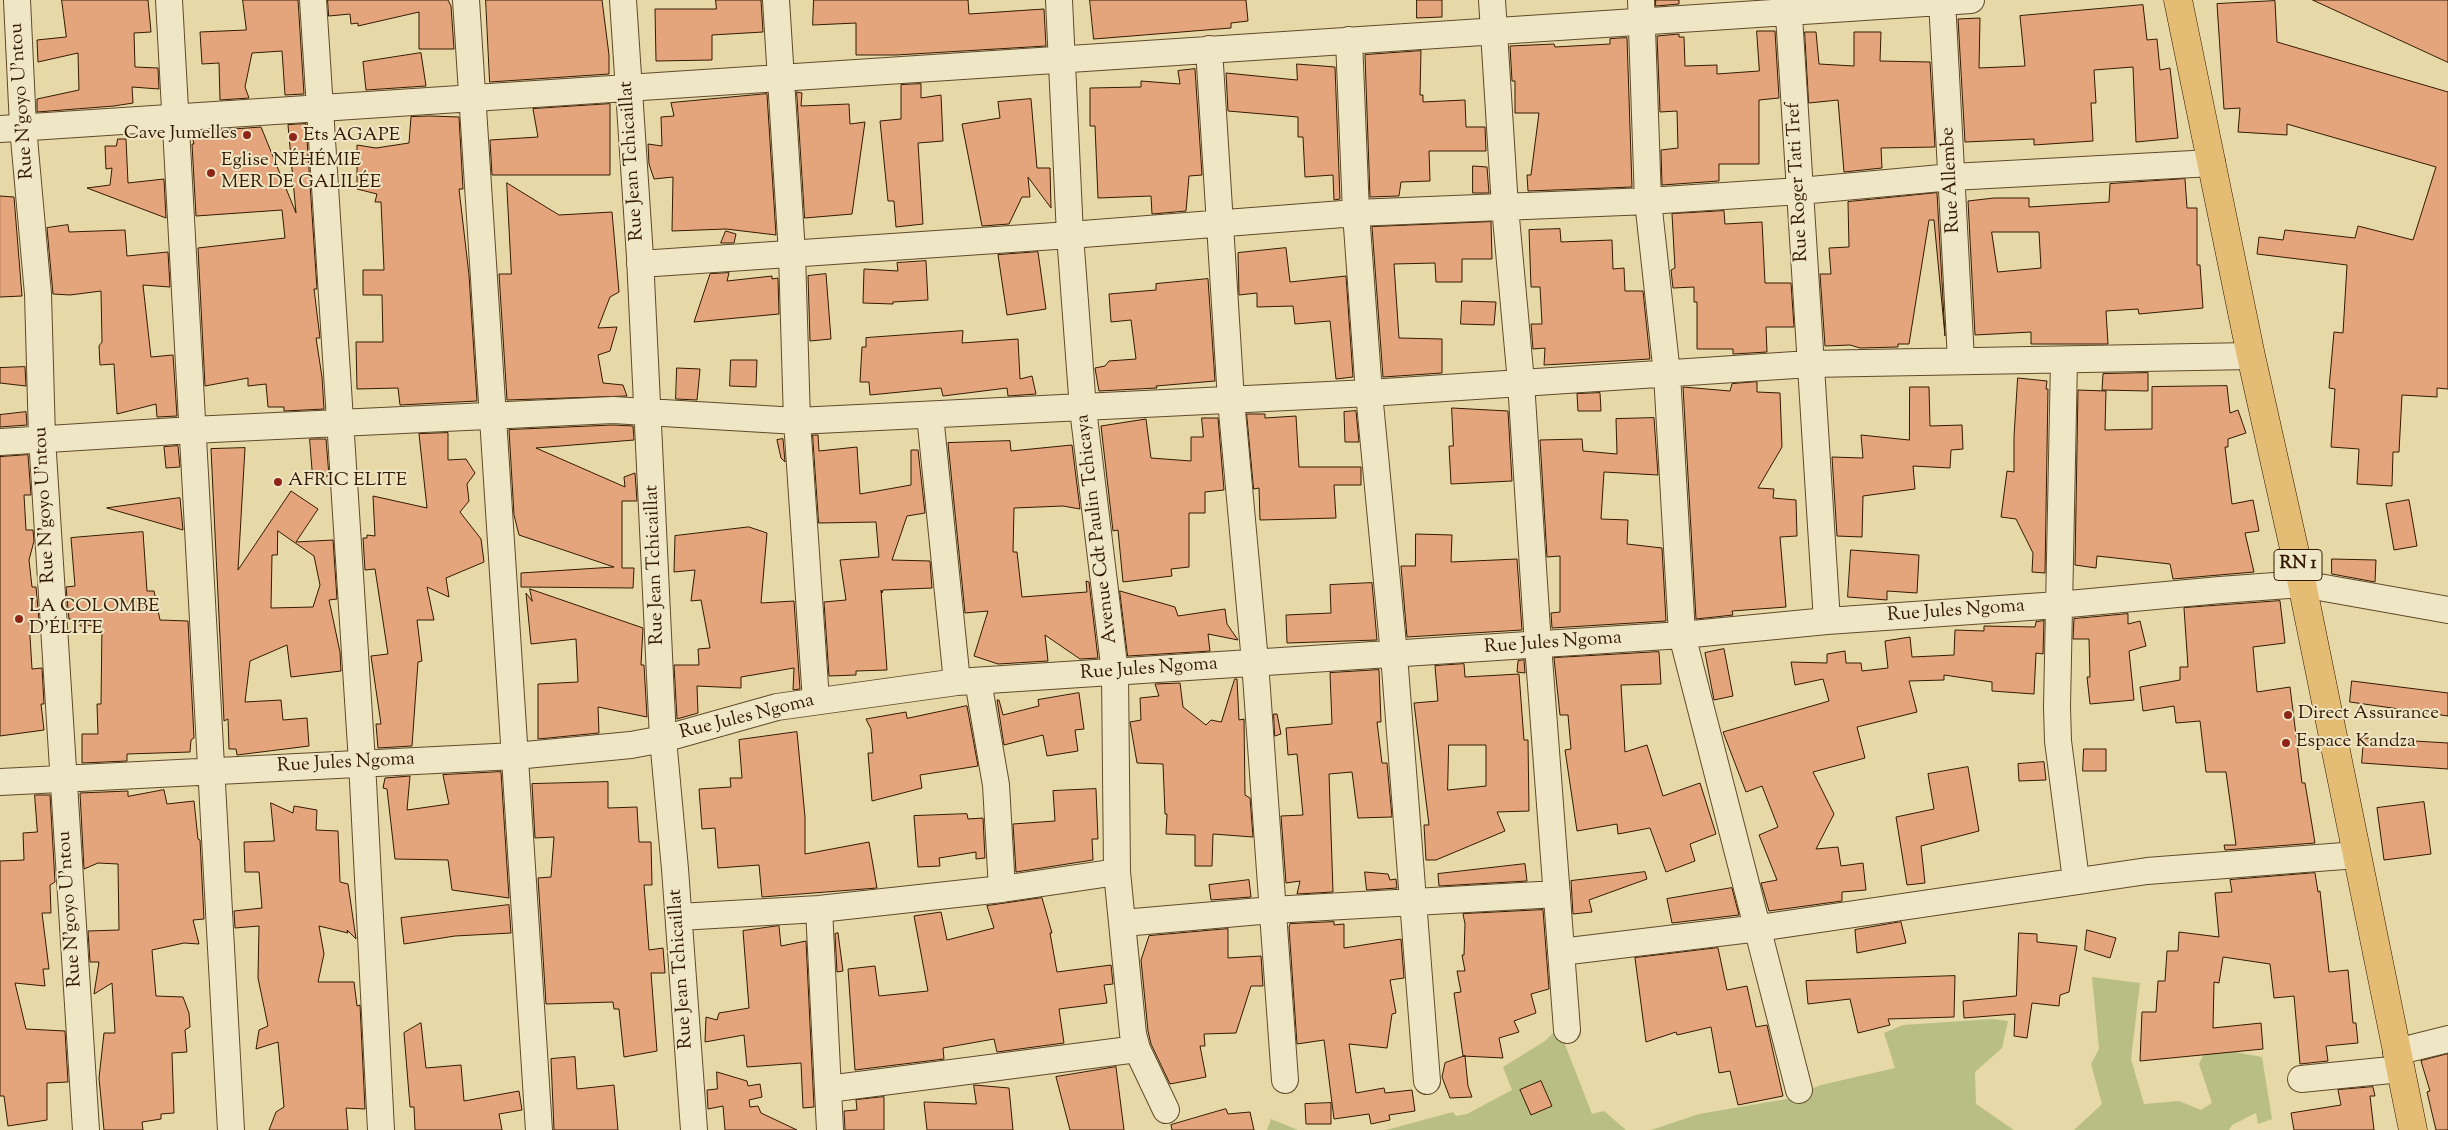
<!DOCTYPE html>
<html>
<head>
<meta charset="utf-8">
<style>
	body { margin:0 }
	canvas { display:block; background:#e7d8a7 }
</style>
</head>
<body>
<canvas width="2448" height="1130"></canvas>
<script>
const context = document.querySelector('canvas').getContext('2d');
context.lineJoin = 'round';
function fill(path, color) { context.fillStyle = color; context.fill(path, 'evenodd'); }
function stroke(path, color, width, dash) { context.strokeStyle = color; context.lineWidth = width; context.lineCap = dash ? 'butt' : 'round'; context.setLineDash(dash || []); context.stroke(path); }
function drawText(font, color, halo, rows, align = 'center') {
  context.font = font + ' "Sorts Mill Goudy",serif'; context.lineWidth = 4; context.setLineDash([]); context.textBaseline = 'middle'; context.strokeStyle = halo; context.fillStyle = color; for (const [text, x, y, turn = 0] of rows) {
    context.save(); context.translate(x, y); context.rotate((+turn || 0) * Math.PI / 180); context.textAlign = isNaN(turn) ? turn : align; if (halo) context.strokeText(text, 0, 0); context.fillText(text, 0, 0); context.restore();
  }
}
const green = new Path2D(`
	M2092,977L2140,983L2131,1059L2144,1104L2179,1101L2201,1110L2212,1103L2199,1064L2207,1047L2262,1057L2272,1119L2258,1124L2256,1113L2232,1125L2229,1130H2074L2102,1104L2091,1064L2099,1049Z
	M1992,1019L2008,1021L2002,1048L1975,1072L1976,1104L2014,1130H1651L1699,1114L1787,1099L1821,1085L1895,1068L1884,1033L1903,1025Z
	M1553,1033L1564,1042L1592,1114L1604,1111L1626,1130H1386L1453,1112L1456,1116L1467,1114L1512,1090L1503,1067L1545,1041Z
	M1271,1119L1298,1130H1267Z`);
const building = new Path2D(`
	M62,0H148L151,32L134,33L135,67L158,68L159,89L132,87L133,103L114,106L37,112V99L79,90L78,53L38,62L37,40L66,37Z
	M243,0H298L304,94L285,95L282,51L252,53L245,87L249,98L220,100L219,63L202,64L200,32L246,30Z
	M328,0H448L451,6L454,49H419V12L358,26V23L351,24L350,14L329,16Z
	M486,0H602L609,55V74L490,82Z
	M716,0H761L763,32L712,35V60L656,61L655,9H716Z
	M814,0H968L969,14L1044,9L1046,46L896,55H856V23L813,25Z
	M1090,0H1246L1248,21L1231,23V28L1094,39Z
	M1417,0H1442V17L1417,18Z
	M1656,0H1679V4L1656,6Z
	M2313,0H2448V62Z
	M2275,1L2277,42L2448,92V389L2437,388V397L2402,395L2399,452H2393L2392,486L2357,484L2359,449L2331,447L2335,389L2329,388L2334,332L2343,333L2347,265L2257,254L2259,237L2283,240L2285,230L2355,238L2358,226L2413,240L2436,167L2287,124V135L2238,132L2240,108L2224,109L2217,4Z
	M2143,5L2147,40L2157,39L2160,70L2170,68L2178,138L2136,142L2133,67L2094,70L2096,103H2091L2093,141L2034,145V139L1965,142L1958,19L1980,18L1979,68L2025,66L2020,16Z
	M1757,31H1775L1779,98L1759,100V164H1719V181L1662,185L1661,150L1678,148L1677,111L1660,112L1657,36L1679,34V37H1684L1685,66L1717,65V74L1759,71Z
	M1805,32H1816L1819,64L1854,66V32H1881L1880,61L1930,62L1935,147L1881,148L1882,168L1844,172L1838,100L1809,103Z
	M1627,38L1632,187L1528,191L1527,175H1531L1539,113H1515V81H1512L1510,46L1554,44L1555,47L1610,44V39Z
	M1421,51L1420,95H1423V102L1465,100L1466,127H1485L1486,151H1429L1430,181L1401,182L1399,196L1370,197L1365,55Z
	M421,53L426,86L366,90L363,62Z
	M1297,64L1335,67L1340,199L1334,200L1333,175L1305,177L1303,137H1298V117L1228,111L1226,73L1297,80Z
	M1195,69L1202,175L1189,176L1186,211L1152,214L1151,196L1098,198L1095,126H1090V88L1141,87V81L1180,84L1178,71Z
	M921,84V98L941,95L943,141L918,143L923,224L896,227L894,201H888L880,121L901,119V85Z
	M797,92L802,93L801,106L849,104L850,124L865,122L852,214L805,218Z
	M767,94L776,235L726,229L672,231L673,177L654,179L649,164L648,144L662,146L661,117L674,116L671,103Z
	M1031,99L1037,168H1050L1051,208L1028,177L1030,197H1022L1009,224L982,226L962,124L1000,118L998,102Z
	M610,104V175H492L490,140L538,137L533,109Z
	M430,116L459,117L463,189H459L469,275L477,401L400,405L398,388L357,389L356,342H383L382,295H363V270H384L381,202H375L377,194L357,189V145L376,148L409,143L411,117Z
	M306,124L317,289H314L320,338H316L322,377L324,409L284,411V407H268L266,384L248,386V378L205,386L198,248L285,238L282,210L196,216L192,144H194L191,132L261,127L296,213L288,125Z
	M118,139H126L128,183L164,179L166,218L87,188L110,185L112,168L106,169L105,146H116Z
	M1473,166L1487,167L1489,193H1473Z
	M2185,179L2187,208H2197V265H2200L2203,308L2139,314L2138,309L2106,311L2108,344H2031V332L1975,335L1968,201L1994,198H2029V207L2109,202L2110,184ZM1992,232H2039L2041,268L1998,272Z
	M507,183L559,215L612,212L619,292L610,297L598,328L617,327L610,351L598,355L603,383L623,385L627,396L507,400L499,274H511Z
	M1937,193L1945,336L1934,220H1929L1909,344H1898V347L1860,348L1850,345L1825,346L1820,274H1831L1829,248L1849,247L1848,202Z
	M0,196L14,197L22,296L0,297Z
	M1724,211L1725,224L1762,222L1765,283H1791L1794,327H1766L1767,352L1733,354V349H1697V302H1694V287L1673,288L1671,270L1675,268L1672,214Z
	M1491,222L1492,259H1462V282H1436L1435,263L1394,264L1399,338L1442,339V373L1383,377L1372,227Z
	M68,225L69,232L125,230L127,256L168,252L170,287L143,285L151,357L173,355L177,416L157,417L156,404L117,414L114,364L100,365L99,346L102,342L101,291L70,295L53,294L47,228Z
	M1560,229L1561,242L1612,240L1613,269L1624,268L1625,291H1643L1650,359L1544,365L1545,348L1533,349L1531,324H1542L1540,287H1531L1529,230Z
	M726,231L736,234L734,243H721Z
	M1286,248L1290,282L1346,276L1353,377L1336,379L1330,321L1295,324L1293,306L1257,307V293L1239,295L1238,253Z
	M1038,252L1046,309L1007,315L998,255Z
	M926,261L928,300L893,302V304L863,303L864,269L898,271L897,263Z
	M729,273L727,281L772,276V279L778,278L779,314L694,322L710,274Z
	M826,274L831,339L810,341L808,276Z
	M1208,279L1215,381L1156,386L1157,388L1099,391L1095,368L1105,366L1109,361L1136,359L1131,320L1111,322L1109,294L1156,290V284Z
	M1462,301L1496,302L1494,325L1461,324Z
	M963,331L962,343L1018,339L1020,379L1032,376L1036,394L1008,396L1007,388L943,396L941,388L870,395L869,382H860L862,347H866V338Z
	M731,360H757L756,387L730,386Z
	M25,367L26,386L0,383V368Z
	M677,368L700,369L697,400L676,399Z
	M2148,373V391L2102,390L2103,374Z
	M2018,378L2047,381L2046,389H2048L2045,573L2032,572L2033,553L2016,519L2001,517L2007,471L2014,472V437Z
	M1757,382V392L1780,393L1782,447L1758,488L1774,489L1773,498L1796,500L1797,536L1780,537L1786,607L1732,611L1733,615L1696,619L1683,387L1730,391L1732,384Z
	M2227,386L2230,413L2238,410L2246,433L2228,439V447H2225L2232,504L2253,500L2259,531L2245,533L2254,572L2173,579L2170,564L2097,556L2096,568L2075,565L2078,390L2106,391L2105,430L2152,429V387Z
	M1910,387H1929L1930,426L1962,425L1963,449L1951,450L1950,468L1913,466L1915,489L1863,496L1862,537L1837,536L1832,457L1863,458L1861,435L1909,440Z
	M1600,393L1601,411H1578L1577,394Z
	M1452,408L1508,411L1512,481L1451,484L1449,446H1453Z
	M1356,411L1359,442H1345L1344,412Z
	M26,412L27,425L0,427V415Z
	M1247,414H1265V418L1296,416L1299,467H1361V485H1334L1336,518L1260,520L1259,488L1254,489Z
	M1202,418H1218L1224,490L1205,492V513H1189V567L1171,569L1172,576L1123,582L1118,530L1113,531L1101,426L1146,419L1151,458L1191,461V437H1203Z
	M1654,418L1658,475L1604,472L1601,519L1628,520L1627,544L1662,548L1666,621L1552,628L1551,613L1560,612V556L1547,557L1540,440L1582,439L1583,451L1617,454L1616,419Z
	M613,425L633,426L634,440L536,448L625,487L624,477L635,473L637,501H622V568H634L633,588L521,587V573L614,567L519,535L514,515L509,430Z
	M448,433V460L466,459L475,473L467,484L469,501L460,512L481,539L484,562L446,578L449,597L427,587L434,620H417L422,661L418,662L412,746L378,748L376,724H381L371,656L388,654L375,569L365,570L363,538H367V535L375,536L373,496L427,508L419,434Z
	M813,435H818L819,451L857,447L860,494L911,485V450H918L925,513L907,516L892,560L930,561L932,588L883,590L882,593L881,590L887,670L856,671V675L829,676L824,602L846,600L840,560L879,557L876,522L819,523Z
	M310,439H326L329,476L313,477Z
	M783,439L785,462L781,458L777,440Z
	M1010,441L1011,451L1072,445L1080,509L1063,506L1014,508L1013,552H1017L1022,597L1087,592L1086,581L1089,582L1098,658L1080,659L1045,635L1048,661L998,664L974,656L988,611L965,613L948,443Z
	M178,446L180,467L166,468L164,447Z
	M245,448L238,570L291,491L318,509L296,542L333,540L337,599L329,600L340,652L341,671L291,677L287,645L250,661L245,702L281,700L283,720L307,718L309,746L237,755L236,749H229L228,719L224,721L211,449ZM278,531L314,556L320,585L313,607L271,608L272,555H277Z
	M28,455L31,495H24L26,530H33L34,541L29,560L32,587H36L39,620H29L32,669L42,668L44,704H41L44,730L0,736V457Z
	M180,498L183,530L107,508Z
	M2409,500L2417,546L2394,550L2386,504Z
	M749,527L767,533L761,603L794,601L800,689L793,690L794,668L741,677V688L697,686L698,713L677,719L674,665H699L698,649L710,648L701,600L691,601L695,570L674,572L675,536Z
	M143,532L147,591H154L160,620L188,621L194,738L191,740L190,752L127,754V761L82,763V734H98L97,704H101L102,625L80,626V619H69L66,587L75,586L71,538Z
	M1416,534L1452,535L1451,562L1517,559L1522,630L1407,637L1401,566H1415Z
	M1851,550L1919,555L1917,593L1887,591V600L1848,597Z
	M2332,559L2376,560L2375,582L2332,574Z
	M1372,583L1377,640L1287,643L1286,615L1331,613L1330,585Z
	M530,589L643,628L641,665H644L647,717L598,707L599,733L538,739V684L578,682L576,639L531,644L526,593L532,601Z
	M1120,591L1175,607L1178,616L1225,609L1227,624L1238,640L1208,634L1210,651L1128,656Z
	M2280,601L2285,643L2253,647L2257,692L2290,687L2302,783H2305L2315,843L2225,850L2224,845H2236L2226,772H2206L2200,721L2176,723L2174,706L2143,711L2140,687L2180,680V667H2188L2184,608Z
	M2128,614V624L2140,621L2146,646L2129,651L2134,700L2090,704L2087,677H2090L2089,639H2073L2074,619Z
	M2044,621L2043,654L2036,653L2034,694L1992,691V682L1944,675V680L1909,681L1917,712L1857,727L1865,758L1813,772L1834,814L1816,849L1838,847L1841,866L1863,863L1866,890L1842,892V901L1769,911L1761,883L1777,880L1759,835L1778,827L1762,786L1746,792L1723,732L1829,701L1823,679L1795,685L1791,662L1827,663V654L1845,651L1846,663H1861L1862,671L1888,668L1885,641L1910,637L1912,657L1954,655L1955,630L1984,631V626L2035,627L2036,622Z
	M1724,649L1733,696L1714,700L1705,653Z
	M1659,652L1661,684L1621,685L1625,752L1647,745L1663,796L1700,783L1716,834L1690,844L1695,861L1666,872L1650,828L1618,834L1617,824L1577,831L1565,750L1571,749L1568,715H1560L1554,658Z
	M1524,660L1525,673L1517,672L1518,661Z
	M1464,664L1465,677L1519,674L1524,740H1528L1529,811L1497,812L1505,831L1436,860H1426L1424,825H1429L1414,703L1438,701L1435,666ZM1449,745H1486V786L1448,790Z
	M1379,670L1381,722H1377L1382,763H1387L1392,817L1358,818L1352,772L1329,774L1333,892L1297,894L1300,881L1286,883L1281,816L1303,815L1297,754L1288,755L1286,728L1332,724L1330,673Z
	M1235,679H1237L1239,720L1244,719L1245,795L1250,798L1253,837L1213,834L1212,866H1195V835L1166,834L1167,814H1165L1163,764L1137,763L1130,722L1141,720L1140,698L1159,696L1155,684L1180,683L1183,707L1206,725L1211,720L1221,722Z
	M2352,681L2448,693V716L2350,702Z
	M1079,693L1084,729L1075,730L1078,751L1047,756L1043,735L1004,745L997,700H999L1003,715L1039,706L1038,700Z
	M967,706L978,766L920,775L922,788L872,801L868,753H873L871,729L866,719L906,712L907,718Z
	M1274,714H1277L1281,734L1275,736Z
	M797,732L805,817V854L869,842L877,888L762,897L759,865L718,868L715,828L702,829L699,789L731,787L730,778H742L739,740Z
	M2364,738L2448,743V769L2362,763Z
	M2084,749H2106V771H2083Z
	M2044,762L2046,780L2019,781L2018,764Z
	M1968,767L1979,831L1921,846L1925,883L1907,885L1896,817L1934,809L1928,774Z
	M501,772L509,898L452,890L448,860L395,859L387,789L383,788L385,778L410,776L407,810L449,804L443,775Z
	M608,782V808L637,807L639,842H651L652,885H644L649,950L663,948L665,973H651L657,1051L624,1057L619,1009H614L613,1002L546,1004L538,878L551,877L554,837L535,838L532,784Z
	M1096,789L1098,839H1092L1093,860L1016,872L1013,824L1055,821L1053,791Z
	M164,790L167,804L194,801L198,839L200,840L204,919L193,920L199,944L184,943L152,950L156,996L183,997L189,1013L190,1027L185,1030L187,1052L172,1053L174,1113L161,1114V1119L142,1122L143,1130H104L99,1078L104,1033H115L112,983L94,994L99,962H90L88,931L119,930L118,864L98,863L84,869L80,793L128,791V796Z
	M35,795H50L55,882L50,885L51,913H42L49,969H43L45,986L15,983L26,1029L65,1031L68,1082L47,1083V1120L8,1126L4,1096H0V861L24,860L23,833L37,832Z
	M2424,802L2431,854L2384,860L2377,808Z
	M271,803L293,813L294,806L317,810L316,830L338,831L340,882L348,884L356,939L347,930L348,933L319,926L324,954L318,982H354L357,1006L360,1005L365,1109L346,1108L348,1130H269L276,1112L284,1107L278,1042L256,1049L259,1030L268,1026L258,978L259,926L235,928L234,911L262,908L259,872H245L244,842L274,841Z
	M967,814L968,819L983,818L985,858L976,859V852L939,858L940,866L918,867L914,816Z
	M1525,864L1527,881L1439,886L1438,874Z
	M1365,872L1388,874L1390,880L1396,879L1397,888L1367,890Z
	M1645,872L1647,879L1589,900L1592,912L1573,914L1571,881Z
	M2315,873L2318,892L2320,891L2329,972L2348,970L2353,1023H2356L2358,1043L2326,1046L2328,1061L2300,1064L2294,996L2274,998L2270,964L2223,957L2219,983L2214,982L2213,1028L2261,1023L2263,1049L2140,1061L2142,1012H2156L2158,981H2165L2167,951H2178L2179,932L2219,937L2215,893L2232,892L2230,880Z
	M1249,880L1251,897L1211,900L1209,885Z
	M1732,888L1739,915L1672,923L1667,899Z
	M1042,898L1052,933H1050L1057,972L1111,965L1113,984L1104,985L1107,1003L1059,1009L1064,1043L997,1052L994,1039L943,1048L944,1059L855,1070L848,969L875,966L879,996L928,991L914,916L941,912L947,940L994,928L987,906Z
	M509,905L511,933L455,936L404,944L401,918Z
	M1543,910L1549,989L1531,994L1536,1013L1514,1021L1519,1032L1499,1038L1503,1058L1463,1056L1454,993L1461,992L1457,971H1465L1462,955H1464L1465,924L1463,914Z
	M1334,922V925L1344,924V948L1401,939L1404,978L1390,980L1396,1013L1392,1014L1387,1048L1349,1044L1356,1093L1384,1088L1385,1093L1412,1090L1415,1111L1389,1115L1390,1120L1371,1124L1369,1114L1334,1119L1324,1040L1297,1044L1289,927L1290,924Z
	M1901,922L1906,943L1857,953L1855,930Z
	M779,926L781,946L806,941L814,1107L803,1108L801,1063L747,1067L744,1035L705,1042L706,1017L717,1020L719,1013L749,1008L743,931Z
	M1228,929V958L1261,956L1263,986H1251L1236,1033L1204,1034L1205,1046H1200L1206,1077L1170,1084L1151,1044L1148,1031L1141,960L1149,936Z
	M2087,930L2116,938L2110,958L2085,950Z
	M838,933L843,971L837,972L835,934Z
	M2019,933L2037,934V942L2077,946L2069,992L2060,995L2059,1006L2032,1003L2027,1038L2014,1036L2015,1014L1964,1018L1963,1001L2016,996Z
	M1718,948L1727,990L1747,986L1756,1027L1767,1025L1783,1096L1738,1105L1730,1071L1719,1073L1711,1027L1677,1035L1676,1032L1646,1042L1635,958Z
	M1955,976L1954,1017L1888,1019L1890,1025L1858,1033L1850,999L1808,1004L1806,981Z
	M421,1023L426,1068L461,1065L464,1101L519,1091L522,1110L499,1114L502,1130H415L414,1107H410L404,1033Z
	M2448,1054V1130H2436L2427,1092L2430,1091L2421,1061Z
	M1465,1056L1468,1086L1472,1097L1450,1098L1442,1077L1445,1063Z
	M575,1057L577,1089L614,1085L618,1130H554L551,1059Z
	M1116,1067L1124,1130H1070L1056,1077Z
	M717,1072L747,1081L748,1086L760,1084L762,1097L749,1100L750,1107L758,1106L761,1113L797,1130H725L723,1106L708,1109L707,1090L717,1089Z
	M1541,1081L1552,1106L1531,1115L1520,1090Z
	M974,1085L1009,1088L1013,1130H927L924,1102L976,1104Z
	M2373,1087L2375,1096H2370L2374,1130H2294L2291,1113L2341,1105L2338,1090Z
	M884,1097V1130H845L844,1111L857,1110L856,1100Z
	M1331,1103V1124H1306L1305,1104Z
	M1226,1109L1228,1114L1250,1112L1254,1130H1172L1171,1125Z`);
const street = new Path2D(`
	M17,0L23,127L38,294L42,438L86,1130
	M169,0L231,1130
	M313,0L362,762L381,1130
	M466,0L539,1130
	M623,0L640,257L663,739L675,869L694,1130
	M776,0L792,254L797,421L816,701
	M1059,0L1070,235L1083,409L1115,673L1117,872L1133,1034L1137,1049L1166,1110
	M1492,0L1505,207L1521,382L1538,645L1567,1030
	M1641,0L1648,201L1667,374L1682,635L1799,1090
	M1788,0L1827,621
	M1942,0L1961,360
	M1349,40L1356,213L1369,393L1394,655L1427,1081
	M1209,49L1231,400L1255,662L1285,1080
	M0,129L1971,0
	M640,264L1070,235L1356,213L1648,201L1800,191L1952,177L2212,163
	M2064,360L2057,707L2058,741L2076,880
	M930,415L957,682
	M0,442L192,430L613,410L797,421L1369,393L1810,364L2251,356
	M978,681L996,785L1002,889
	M0,782L515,756L631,745L663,739L777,707L957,682L1682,635L1827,621L2058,605L2220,590L2302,584L2448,610
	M819,909L830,1130
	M679,917L819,909L1002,889L1117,872
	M1123,923L1272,910L1557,894
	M1561,952L1759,928L2147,871L2357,855
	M2396,1052L2448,1039
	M2301,1079L2401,1069
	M828,1089L1137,1049`);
const highway = new Path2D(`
	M2178,0L2251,356L2302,584L2413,1130`);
const markers = [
	[247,135,5,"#8f2418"],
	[293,137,5,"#8f2418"],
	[211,173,5,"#8f2418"],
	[278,482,5,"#8f2418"],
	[19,619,5,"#8f2418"],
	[2288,715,5,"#8f2418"],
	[2286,743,5,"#8f2418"]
];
const shields = [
	[2298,565,48]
];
const shieldNames = [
	["RN 1",2298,565]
];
const streetNames = [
	["Rue N'goyo U'ntou",23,101,-94],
	["Rue Jean Tchicaillat",633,161,-94],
	["Rue Allembe",1952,180,-93],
	["Rue Roger Tati Tref",1799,182,-93],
	["Rue N'goyo U'ntou",46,505,-93],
	["Avenue Cdt Paulin Tchicaya",1098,529,-97],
	["Rue Jean Tchicaillat",656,565,-92],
	["Rue Jules Ngoma",1956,612,-4],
	["Rue Jules Ngoma",1553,644,-4],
	["Rue Jules Ngoma",1149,670,-4],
	["Rue Jules Ngoma",747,718,-14],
	["Rue Jules Ngoma",346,764,-3],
	["Rue N'goyo U'ntou",71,909,-94],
	["Rue Jean Tchicaillat",682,969,-94]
];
const poiNames = [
	["Cave Jumelles",237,135,"right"],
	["Ets AGAPE",303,137],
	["Eglise NÉHÉMIE",221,162],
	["MER DE GALILÉE",221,184],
	["AFRIC ELITE",288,482],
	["LA COLOMBE",29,608],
	["D'ÉLITE",29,630],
	["Direct Assurance",2298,715],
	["Espace Kandza",2296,743]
];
fill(green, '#b9be85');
fill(building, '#e4a57d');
stroke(building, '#341a00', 1);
stroke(street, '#614a2a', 28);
stroke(highway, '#341a00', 29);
stroke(street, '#efe6c6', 26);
stroke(highway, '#e4bc74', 28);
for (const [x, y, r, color] of markers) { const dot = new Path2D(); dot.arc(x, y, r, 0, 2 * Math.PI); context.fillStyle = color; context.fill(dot); stroke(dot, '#efe6c6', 2); }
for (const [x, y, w] of shields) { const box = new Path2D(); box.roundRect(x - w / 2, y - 15.5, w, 31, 4); context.fillStyle = '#efe6c6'; context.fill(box); stroke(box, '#341a00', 1); }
drawText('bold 18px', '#341a00', null, shieldNames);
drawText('19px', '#341a00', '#efe6c6', streetNames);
drawText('19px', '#341a00', '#efe6c6', poiNames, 'left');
</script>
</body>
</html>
